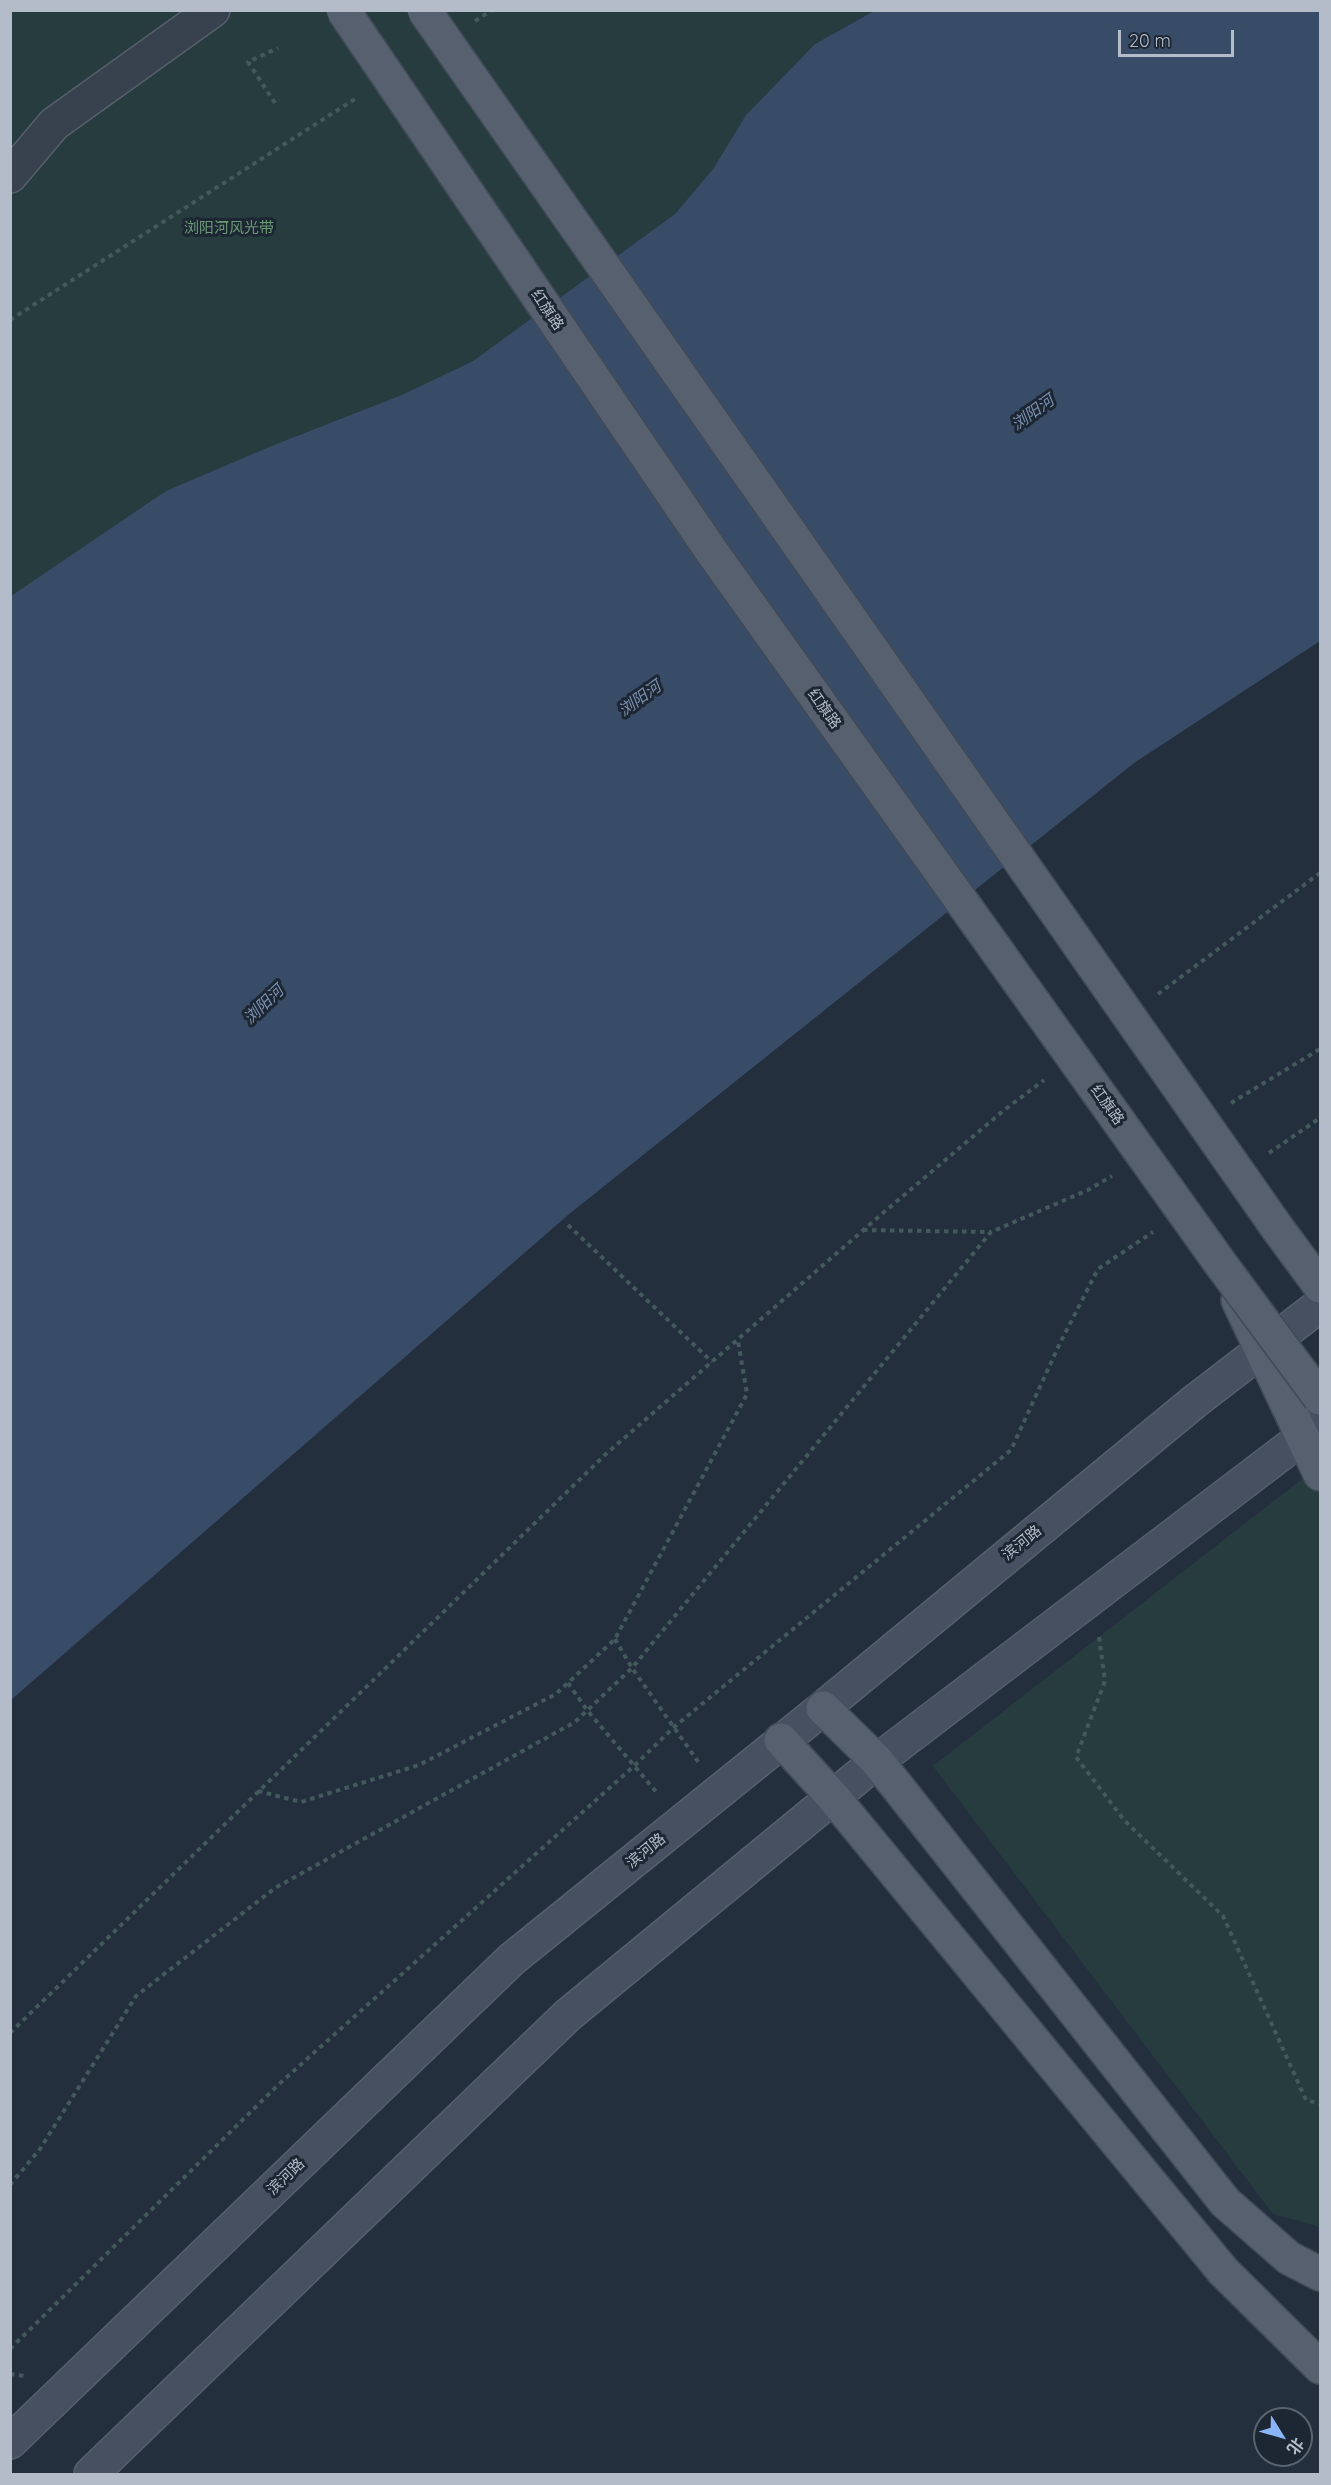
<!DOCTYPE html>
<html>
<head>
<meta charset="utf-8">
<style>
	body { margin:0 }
	#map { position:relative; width:1331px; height:2485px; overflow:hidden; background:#242f3e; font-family:Quicksand,"Noto Sans SC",sans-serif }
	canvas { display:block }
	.frame { position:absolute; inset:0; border:12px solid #b4bcc9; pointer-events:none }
	.north { position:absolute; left:1253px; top:2407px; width:60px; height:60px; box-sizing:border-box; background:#1d2633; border:2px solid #59626f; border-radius:50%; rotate:127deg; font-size:16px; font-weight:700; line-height:24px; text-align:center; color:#b4bcc9 }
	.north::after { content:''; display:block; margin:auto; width:21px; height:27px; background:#8ab4f8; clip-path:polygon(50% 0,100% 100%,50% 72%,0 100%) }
	.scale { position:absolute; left:1118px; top:30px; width:116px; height:27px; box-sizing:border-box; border:3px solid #b4bcc9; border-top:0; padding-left:8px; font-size:18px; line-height:21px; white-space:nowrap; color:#b4bcc9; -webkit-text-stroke:4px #1d2633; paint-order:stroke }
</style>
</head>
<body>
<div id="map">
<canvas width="1331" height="2485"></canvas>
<div class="frame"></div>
<div class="north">北</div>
<div class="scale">20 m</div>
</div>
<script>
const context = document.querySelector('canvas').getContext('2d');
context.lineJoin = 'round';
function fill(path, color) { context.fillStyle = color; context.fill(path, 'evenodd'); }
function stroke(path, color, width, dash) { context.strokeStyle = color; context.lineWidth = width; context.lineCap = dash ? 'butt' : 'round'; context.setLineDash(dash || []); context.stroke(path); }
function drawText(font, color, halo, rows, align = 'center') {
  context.font = font + ' Quicksand,"Noto Sans SC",sans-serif'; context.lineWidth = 6; context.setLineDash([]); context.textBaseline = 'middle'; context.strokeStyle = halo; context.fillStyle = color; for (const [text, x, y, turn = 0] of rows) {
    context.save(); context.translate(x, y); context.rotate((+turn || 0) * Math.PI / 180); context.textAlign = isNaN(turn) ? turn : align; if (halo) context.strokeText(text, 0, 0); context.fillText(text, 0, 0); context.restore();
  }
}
const green = new Path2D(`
	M11,11H874L815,44L746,115L713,169L675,214L473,361L11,596Z
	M1320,1465V2227L1273,2214L933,1766Z`);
const water = new Path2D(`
	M874,11H1320V641L1134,763L568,1215L11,1700V596L166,491L274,445L402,395L473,361L675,214L713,169L746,115L815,44Z`);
const path = new Path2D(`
	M475,21L492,10
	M275,103L248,62L278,48
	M10,320L358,97
	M1158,994L1320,873
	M1231,1103L1320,1049
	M1269,1153L1320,1118
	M568,1225L712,1362
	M863,1230L990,1232
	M1099,1637L1105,1681L1076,1757L1124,1820L1223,1916L1306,2100L1320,2104
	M615,1639L632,1668L699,1763
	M568,1683L587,1710L658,1794
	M258,1791L301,1802L419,1765L556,1694L615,1639L747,1394L738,1341
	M10,2033L607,1453L883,1213L1003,1111L1044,1080
	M10,2185L40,2149L136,1996L275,1888L575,1722L632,1668L991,1232L1088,1190L1112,1176
	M10,2349L277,2086L634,1766L674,1727L1011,1450L1060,1343L1098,1269L1153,1232
	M10,2374L25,2376`);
const minor = new Path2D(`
	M10,176L54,124L213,10`);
const secondary = new Path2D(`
	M10,2442L512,1959L823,1708L1194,1402L1320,1305
	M91,2474L568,2015L877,1761L1320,1424`);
const primary = new Path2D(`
	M1238,1300L1320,1474
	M823,1708L877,1761L1225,2202L1289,2258L1320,2274
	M781,1740L833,1797L1223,2271L1320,2367`);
const primaryBridge = new Path2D(`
	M343,10L712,552L1220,1263L1320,1398
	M424,10C710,416 992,824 1278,1229L1320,1286`);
const parkNames = [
	["浏阳河风光带",229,228]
];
const streetNames = [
	["红旗路",547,310,56],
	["红旗路",824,709,54],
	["红旗路",1107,1105,54],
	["滨河路",1022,1543,-39],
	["滨河路",646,1851,-39],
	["滨河路",286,2177,-44]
];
const waterNames = [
	["浏阳河",1033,413,-36],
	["浏阳河",640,699,-36],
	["浏阳河",264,1005,-44]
];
fill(green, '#263c3f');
fill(water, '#394c67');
stroke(minor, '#565f6c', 36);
stroke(secondary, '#565f6c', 36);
stroke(primary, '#414a57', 36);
stroke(path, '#44595c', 4, [4.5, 4.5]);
stroke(minor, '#38414e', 33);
stroke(secondary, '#465061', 33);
stroke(primary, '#56606e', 33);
stroke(primaryBridge, '#414a57', 36, []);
stroke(primaryBridge, '#56606e', 33);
drawText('15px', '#6b9a76', '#1d2633', parkNames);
drawText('15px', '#b4bcc9', '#1d2633', streetNames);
drawText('italic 16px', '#7c92b1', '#1d2633', waterNames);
</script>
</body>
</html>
